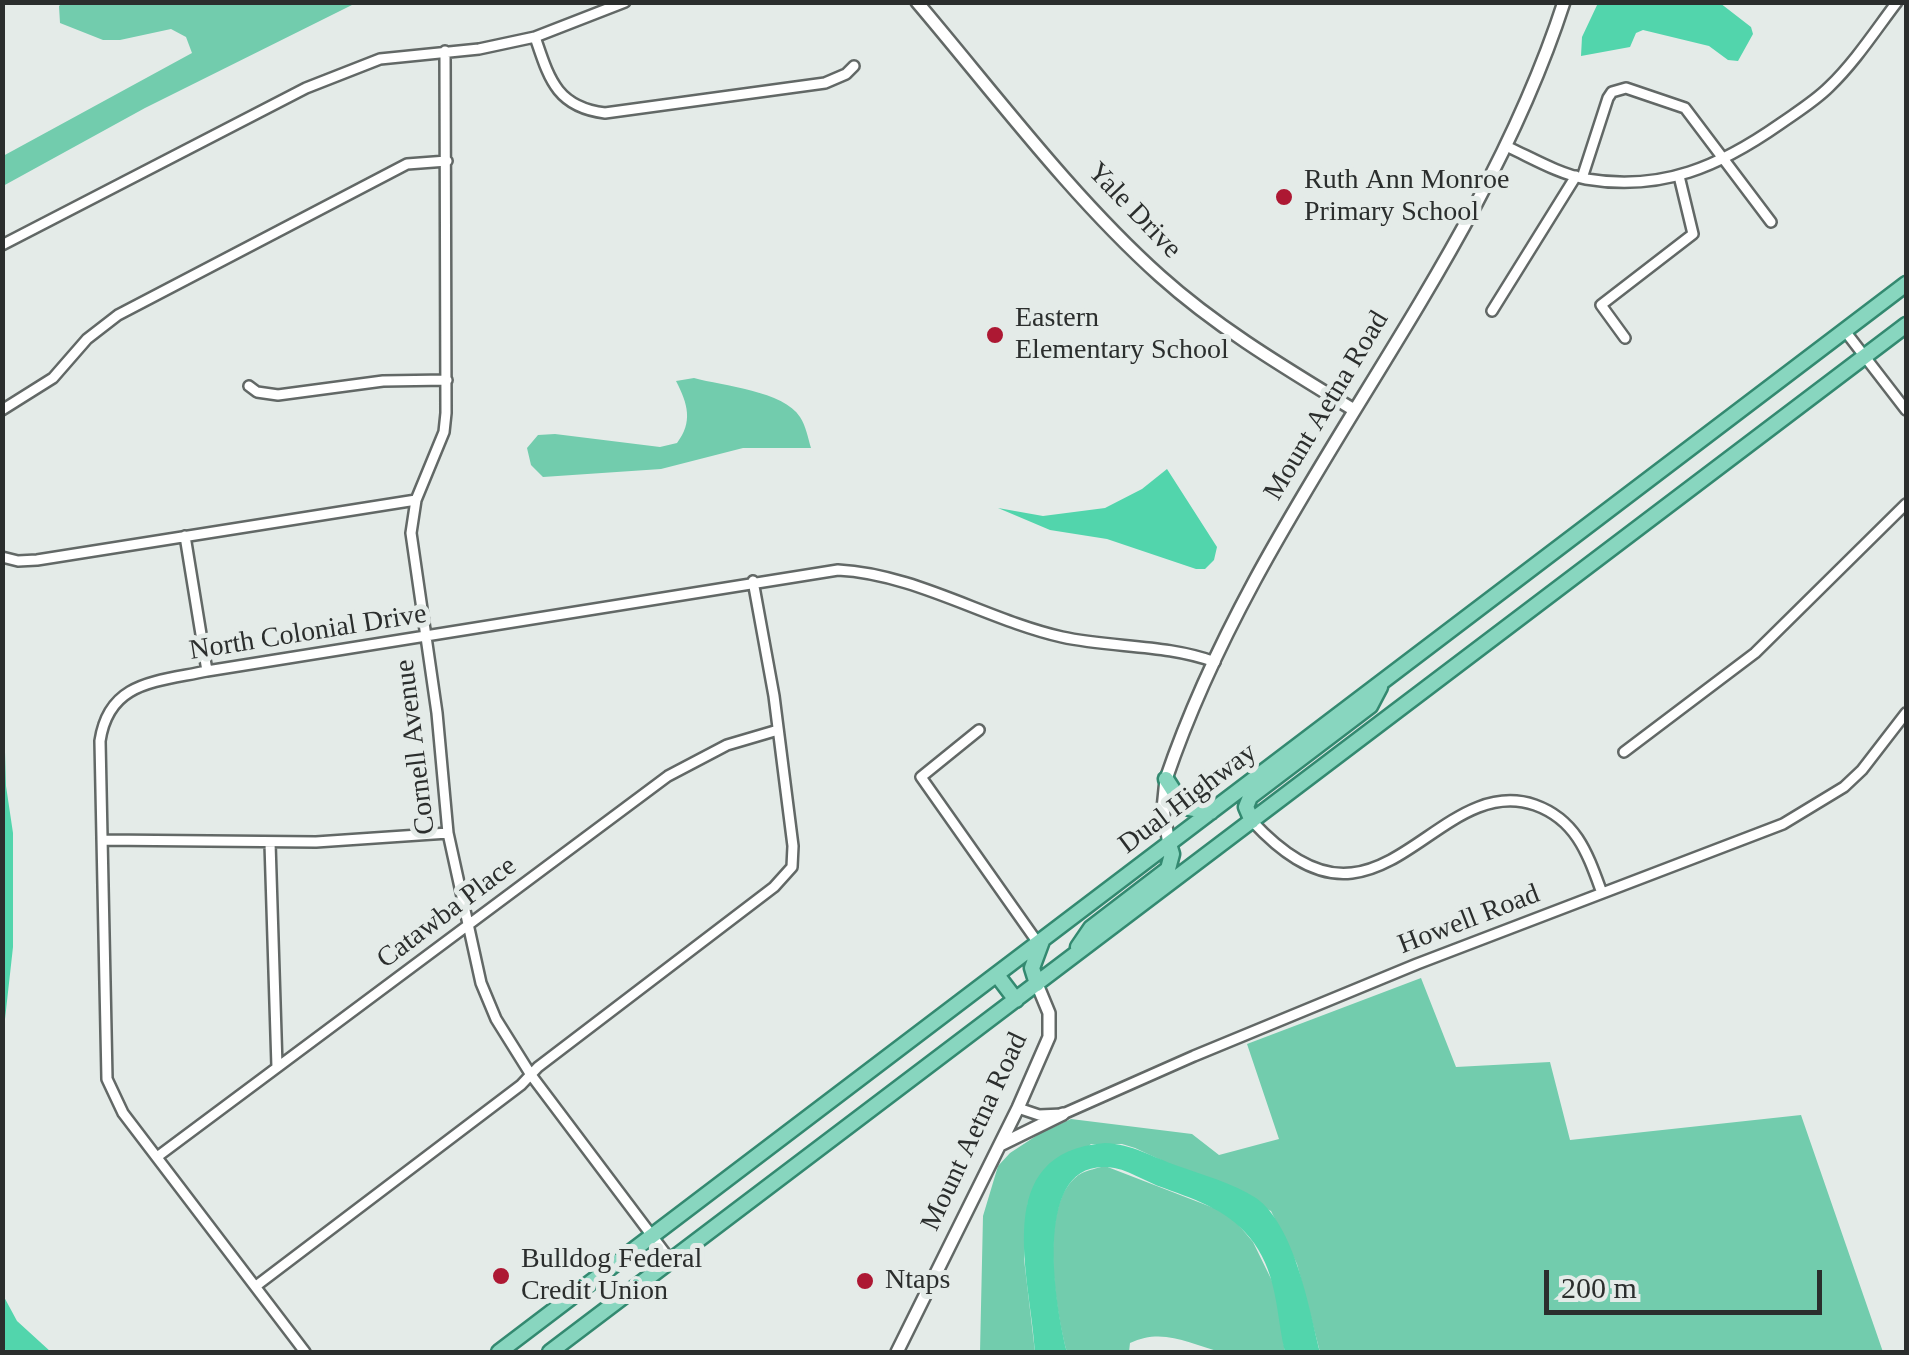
<!DOCTYPE html>
<html>
<head>
<meta charset="utf-8">
<style>
	body { margin:0 }
	#map { position:relative; width:1909px; height:1355px; overflow:hidden; background:#e4ebe8; font-family:"Times New Roman",serif }
	canvas { display:block }
	.frame { position:absolute; inset:0; border:5px solid #2b2e2d; pointer-events:none }
	.scale { position:absolute; left:1544px; top:1270px; width:278px; height:45px; box-sizing:border-box; border:5px solid #2b2e2d; border-top:0; padding-left:12px; font-size:30px; line-height:35px; white-space:nowrap; color:#2b2e2d; -webkit-text-stroke:8px #e4ebe8; paint-order:stroke }
</style>
</head>
<body>
<div id="map">
<canvas width="1909" height="1355"></canvas>
<div class="frame"></div>
<div class="scale">200 m</div>
</div>
<script>
const context = document.querySelector('canvas').getContext('2d');
context.lineJoin = 'round';
function fill(path, color) { context.fillStyle = color; context.fill(path, 'evenodd'); }
function stroke(path, color, width, dash) { context.strokeStyle = color; context.lineWidth = width; context.lineCap = dash ? 'butt' : 'round'; context.setLineDash(dash || []); context.stroke(path); }
function drawText(font, color, halo, rows, align = 'center') {
  context.font = font + ' "Times New Roman",serif'; context.lineWidth = 10; context.setLineDash([]); context.textBaseline = 'middle'; context.strokeStyle = halo; context.fillStyle = color; for (const [text, x, y, turn = 0] of rows) {
    context.save(); context.translate(x, y); context.rotate((+turn || 0) * Math.PI / 180); context.textAlign = isNaN(turn) ? turn : align; if (halo) context.strokeText(text, 0, 0); context.fillText(text, 0, 0); context.restore();
  }
}
const green = new Path2D(`
	M62,3V2L356,3L145,108L3,186V156L192,53L186,37L171,29L120,40H103L60,23L59,6Z
	M694,378C723,386 784,391 800,417C806,426 808,438 811,448H743L661,469L543,477L531,465L527,448L538,435L555,434L660,447L677,443C693,422 688,404 676,381Z
	M1421,978L1456,1067L1550,1062L1570,1140L1801,1115L1883,1352H1320L1297,1264L1271,1211L1135,1148L1122,1144H1091L1028,1202L1024,1259L1035,1352H980L983,1216L998,1166L1010,1153L1039,1134L1071,1119L1192,1134L1219,1155L1279,1139L1247,1044Z
	M1105,1166L1219,1210L1236,1222L1253,1242L1275,1287L1285,1352C1266,1352 1240,1355 1221,1352C1190,1344 1163,1327 1130,1343L1129,1352H1067C1056,1312 1036,1198 1082,1173C1088,1170 1098,1168 1105,1166Z`);
const water = new Path2D(`
	M1598,3H1720L1751,27L1753,34L1738,61L1728,60L1709,46L1643,30L1636,33L1630,47L1581,56L1582,37Z
	M1167,469L1217,547L1214,560L1205,569H1196L1107,539L1050,530L998,508L1043,516L1105,508L1142,489Z
	M3,684L6,786L13,833V947L3,1037Z
	M1105,1143C1132,1144 1152,1157 1178,1166C1203,1175 1233,1183 1256,1198C1295,1226 1309,1308 1320,1352H1285C1276,1314 1278,1277 1254,1243C1231,1211 1199,1201 1164,1188C1145,1182 1127,1168 1107,1167C1030,1162 1056,1310 1067,1352H1035C1031,1277 988,1152 1105,1143Z
	M3,1295L17,1321L51,1352L6,1351L3,1346Z`);
const minor = new Path2D(`
	M535,37C549,78 556,107 605,113L825,83L846,74L854,66
	M445,51L446,413L444,432L416,500L411,533L437,713L448,833L481,983L496,1019L531,1075L671,1261
	M1508,147C1532,158 1559,174 1586,179C1662,192 1720,166 1780,124C1797,112 1815,101 1829,87C1855,62 1875,31 1897,2
	M1582,178L1608,98L1612,92L1626,88L1685,108L1771,222
	M2,245L306,88L380,59L479,49L535,37L625,2
	M1492,311L1576,176
	M1845,331L1906,410
	M1625,338L1601,305L1693,234L1679,176
	M249,386L257,392L278,395L383,381L447,380
	M2,410L53,378L87,339L118,315L407,164L447,161
	M185,536L207,671
	M2,557L18,561L37,560L416,500
	M979,730L921,777L1038,943
	M1624,752L1755,653L1906,504
	M1252,821C1277,848 1312,878 1352,873C1416,866 1465,781 1535,805C1577,820 1588,855 1602,893
	M102,840L316,842L448,833
	M270,843L277,1067
	M1018,1108L1039,1115L1063,1114L1194,1056L1417,964L1783,824L1844,787L1862,770L1906,713
	M157,1157L668,776L727,745L778,730
	M256,1286L521,1085L538,1067L774,887L792,867L793,846L774,696L753,581
	M305,1352L123,1113L107,1079L100,741C109,681 156,682 207,671L838,570C916,574 987,620 1062,637C1112,648 1166,644 1215,662`);
const tertiary = new Path2D(`
	M917,2C995,94 1071,196 1160,276C1219,329 1287,369 1354,410
	M1169,844L1163,809L1166,779C1261,499 1473,283 1564,2
	M1000,1145L1063,1114
	M897,1352L1018,1108L1049,1037V1013L1037,984`);
const primary = new Path2D(`
	M1166,779L1184,807L1211,812
	M1252,821L1246,807L1250,797L1370,706L1380,687
	M1078,947L1091,928L1168,869L1172,854L1169,844
	M997,975L1016,1000
	M1037,984L1032,968L1042,941
	M499,1352L1906,284
	M550,1352L1906,325`);
const markers = [
	[1284,197,10,"#ad1833"],
	[995,335,10,"#ad1833"],
	[501,1276,10,"#ad1833"],
	[865,1281,10,"#ad1833"]
];
const poiNames = [
	["Ruth Ann Monroe",1304,181],
	["Primary School",1304,213],
	["Eastern",1015,319],
	["Elementary School",1015,351],
	["Bulldog Federal",521,1260],
	["Credit Union",521,1292],
	["Ntaps",885,1281]
];
const streetNames = [
	["Yale Drive",1134,211,46],
	["Mount Aetna Road",1327,406,-59],
	["North Colonial Drive",308,633,-9],
	["Cornell Avenue",416,747,-97],
	["Dual Highway",1188,799,-37],
	["Catawba Place",447,913,-37],
	["Howell Road",1469,920,-21],
	["Mount Aetna Road",975,1132,-65]
];
fill(green, '#72ccad');
fill(water, '#52d5ac');
stroke(minor, '#626866', 14);
stroke(tertiary, '#626866', 16);
stroke(primary, '#338970', 19);
stroke(minor, '#fff', 9);
stroke(tertiary, '#fff', 11);
stroke(primary, '#88d6bf', 14);
for (const [x, y, r, color] of markers) { const dot = new Path2D(); dot.arc(x, y, r, 0, 2 * Math.PI); context.fillStyle = color; context.fill(dot); stroke(dot, '#e4ebe8', 4); }
drawText('28px', '#2b2e2d', '#e4ebe8', poiNames, 'left');
drawText('28px', '#2b2e2d', '#e4ebe8', streetNames);
</script>
</body>
</html>
